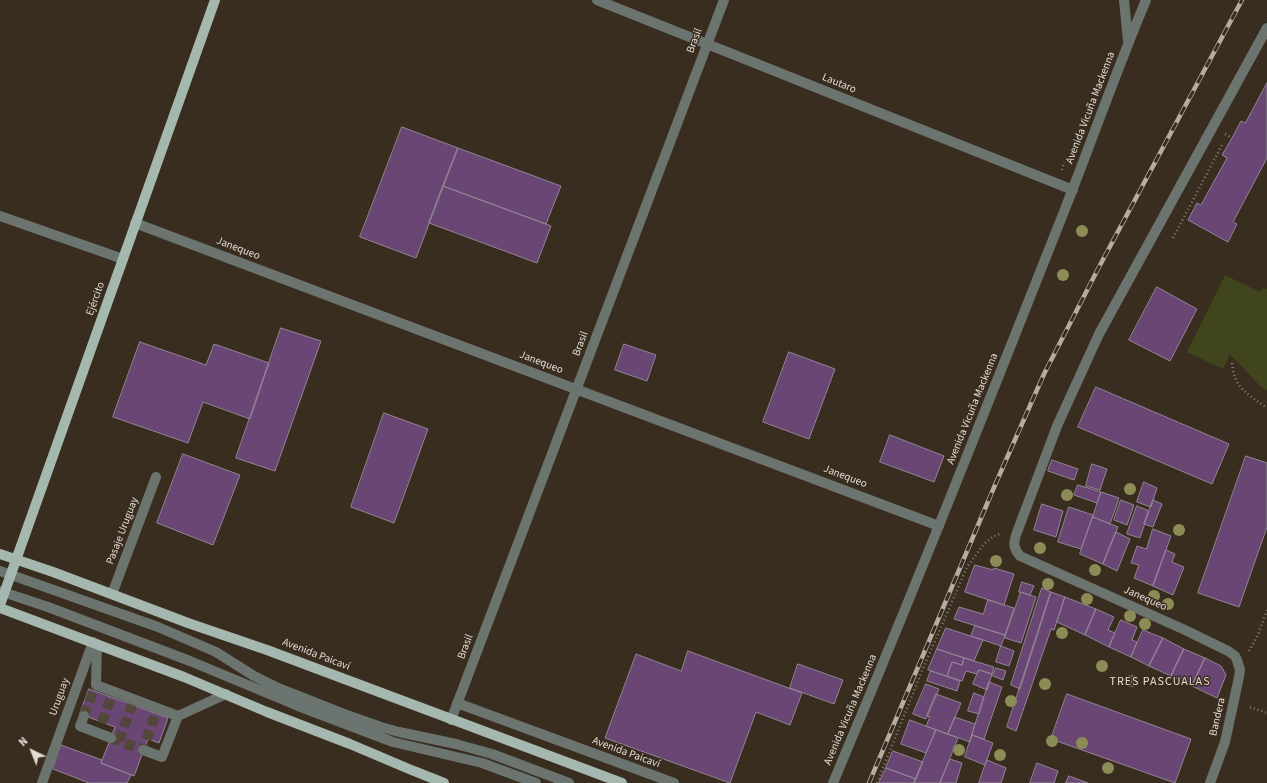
<!DOCTYPE html>
<html>
<head>
<meta charset="utf-8">
<style>
	body { margin:0 }
	#map { position:relative; width:1267px; height:783px; overflow:hidden; background:#382d1f; font-family:"Source Sans 3",sans-serif }
	canvas { display:block }
	.north { position:absolute; left:12px; top:731px; width:40px; height:40px; -webkit-text-stroke:3px #382d1f; paint-order:stroke; rotate:317deg; font-size:11px; font-weight:700; line-height:16px; text-align:center; color:#e2dbd2 }
	.north::after { content:''; display:block; margin:auto; width:14px; height:18px; background:#e2dbd2; clip-path:polygon(50% 0,100% 100%,50% 72%,0 100%) }
</style>
</head>
<body>
<div id="map">
<canvas width="1267" height="783"></canvas>
<div class="north">N</div>
</div>
<script>
const context = document.querySelector('canvas').getContext('2d');
context.lineJoin = 'round';
function fill(path, color) { context.fillStyle = color; context.fill(path, 'evenodd'); }
function stroke(path, color, width, dash) { context.strokeStyle = color; context.lineWidth = width; context.lineCap = dash ? 'butt' : 'round'; context.setLineDash(dash || []); context.stroke(path); }
function drawText(font, color, halo, rows, align = 'center') {
  context.font = font + ' "Source Sans 3",sans-serif'; context.lineWidth = 3; context.setLineDash([]); context.textBaseline = 'middle'; context.strokeStyle = halo; context.fillStyle = color; for (const [text, x, y, turn = 0] of rows) {
    context.save(); context.translate(x, y); context.rotate((+turn || 0) * Math.PI / 180); context.textAlign = isNaN(turn) ? turn : align; if (halo) context.strokeText(text, 0, 0); context.fillText(text, 0, 0); context.restore();
  }
}
const green = new Path2D(`
	M1225,275L1260,292L1263,287L1267,289V390L1261,387L1230,354L1223,369L1187,352Z`);
const building = new Path2D(`
	M1267,83V158L1233,222L1237,224L1228,242L1188,220L1197,203L1201,205L1227,158L1222,155L1232,138L1241,121L1245,123Z
	M402,127L458,148L416,258L360,237Z
	M458,148L561,186L546,224L443,186Z
	M443,186L551,226L537,263L429,223Z
	M1157,287L1197,309L1170,361L1129,340Z
	M281,328L321,341L275,471L236,458Z
	M140,342L206,365L214,344L269,363L250,419L203,402L188,443L113,417Z
	M624,344L656,355L647,381L615,370Z
	M789,352L835,369L809,439L763,422Z
	M1096,387L1229,444L1212,484L1078,427Z
	M384,413L428,429L394,523L351,507Z
	M890,435L944,456L934,482L880,462Z
	M183,454L240,475L213,545L157,523Z
	M1246,456L1267,463V527L1239,607L1198,593Z
	M1052,460L1078,469L1074,480L1048,471Z
	M1092,464L1107,469L1100,490L1086,486Z
	M1144,482L1157,488L1151,507L1137,502Z
	M1078,485L1101,492L1097,503L1074,495Z
	M1101,492L1119,498L1110,524L1093,517Z
	M1121,500L1134,505L1127,525L1114,520Z
	M1153,500L1162,504L1153,527L1144,524Z
	M1042,504L1063,511L1056,537L1034,530Z
	M1137,506L1149,511L1140,538L1127,534Z
	M1069,507L1093,515L1081,549L1058,542Z
	M1093,517L1118,527L1103,564L1080,554Z
	M1153,529L1171,536L1153,586L1134,578L1139,565L1131,563L1137,546L1146,549Z
	M1116,532L1130,539L1117,571L1103,564Z
	M1166,550L1175,554L1172,562L1184,567L1173,595L1153,586Z
	M975,565L993,570L994,568L1014,574L1004,605L965,592Z
	M1022,582L1034,586L1030,595L1019,592Z
	M1042,588L1051,592L1020,689L1011,685Z
	M1021,592L1036,597L1021,643L1005,638Z
	M1051,592L1065,597L1054,630L1051,629L1016,731L1007,727Z
	M1065,597L1096,609L1085,635L1057,622Z
	M988,600L1014,608L1005,635L954,619L959,607L983,614Z
	M1096,609L1114,617L1108,630L1115,633L1109,647L1085,635Z
	M1121,620L1137,627L1132,640L1137,642L1131,657L1109,647Z
	M975,626L1005,635L1001,646L971,636Z
	M946,628L983,640L974,661L937,649Z
	M1143,630L1163,638L1149,666L1131,657Z
	M1163,638L1184,649L1171,676L1149,666Z
	M1001,646L1014,651L1009,666L996,662Z
	M937,649L964,658L962,665L952,662L947,676L928,670Z
	M1184,649L1205,658L1192,686L1171,676Z
	M688,651L802,693L790,725L756,712L730,783L605,738L636,654L681,671Z
	M964,658L994,667L992,674L979,670L977,674L966,671L962,681L947,676L952,662L962,665Z
	M1205,658L1221,666L1226,675L1217,698L1192,686Z
	M798,664L843,680L834,704L790,688Z
	M996,668L1006,671L1003,680L993,676Z
	M979,670L992,674L987,690L973,684Z
	M931,671L960,681L957,691L927,681Z
	M989,682L1002,687L984,739L972,735Z
	M926,684L939,689L926,719L913,714Z
	M89,689L168,718L159,743L148,739L134,776L101,763L115,727L80,714Z
	M974,693L984,697L979,714L968,711Z
	M936,694L961,703L948,734L926,726L930,717L927,716Z
	M1067,694L1191,739L1175,783L1051,739Z
	M955,717L975,724L970,742L948,734Z
	M910,720L936,730L926,753L901,744Z
	M936,730L958,738L940,783H914Z
	M972,735L993,743L985,765L965,757Z
	M61,745L102,760L101,763L131,775L127,783H89L53,769Z
	M893,751L923,762L916,779L886,768Z
	M950,759L962,763L956,783H940Z
	M987,760L1006,768L1001,783H979Z
	M1037,763L1058,771L1054,783H1030Z
	M886,768L916,779L914,783H879Z
	M1069,776L1088,783H1066Z`);
const minorTunnel = new Path2D(`
	M84,716L94,689
	M102,723L111,697
	M111,738L143,750L157,709
	M119,741L132,705`);
const path = new Path2D(`
	M1225,134L1232,138
	M1062,170L1064,162
	M1173,238L1222,145
	M1232,363C1234,389 1248,394 1267,408
	M1249,651L1258,635L1267,610
	M1250,707L1267,713
	M877,783L922,671L967,567L984,544L994,536L1000,534`);
const minor = new Path2D(`
	M597,0L1073,190
	M1124,0L1128,41
	M0,216L123,259
	M135,223L939,526
	M0,571L158,627L216,652L254,676L278,688L344,714L381,727L399,732L456,744L492,754L569,783
	M0,591L48,607L190,661L298,706L393,742L482,763L536,783
	M112,594L156,477
	M97,644L96,685L178,716L226,694
	M457,703L674,783
	M84,716L80,726L111,738
	M451,720L724,0
	M143,750L162,757L178,716
	M42,783L93,642
	M833,783C913,593 989,401 1065,209C1092,140 1117,69 1146,0
	M1210,783L1225,742L1239,677L1240,670L1237,660L1235,656L1228,651L1185,630L1020,556C1014,549 1013,544 1016,535L1057,426L1099,334L1267,28`);
const major = new Path2D(`
	M0,554L53,572L188,623L267,650L622,783
	M0,605L215,0
	M0,608L184,677L267,712L350,744L409,769L444,783`);
const rail = new Path2D(`
	M869,783L995,485L1044,374L1099,267L1242,0`);
const trees = [
	[1082,231],
	[1063,275],
	[1130,489],
	[1067,495],
	[1179,530],
	[1040,548],
	[996,561],
	[1095,570],
	[1048,584],
	[1154,596],
	[1087,599],
	[1168,604],
	[1130,616],
	[1145,624],
	[1062,633],
	[1102,666],
	[1131,681],
	[1045,684],
	[1011,701],
	[1052,741],
	[1082,743],
	[959,750],
	[1000,755],
	[1108,768]
];
const streetNames = [
	["Brasil",695,41,-69],
	["Lautaro",839,84,22],
	["Avenida Vicuña Mackenna",1091,108,-69],
	["Janequeo",238,249,21],
	["Ejército",96,299,-70],
	["Brasil",581,344,-69],
	["Janequeo",541,363,21],
	["Avenida Vicuña Mackenna",973,409,-68],
	["Janequeo",845,477,21],
	["Pasaje Uruguay",123,531,-69],
	["Janequeo",1145,599,24],
	["Brasil",466,647,-69],
	["Avenida Paicaví",316,655,21],
	["Uruguay",60,697,-70],
	["Avenida Vicuña Mackenna",851,710,-67],
	["Bandera",1218,717,-77],
	["Avenida Paicaví",626,753,20]
];
const neighbourhoodNames = [
	["TRES PASCUALAS",1160,682]
];
fill(green, '#41451d');
fill(building, '#6a4674');
stroke(building, '#928595', 1);
stroke(minorTunnel, '#52473a', 10, [10, 5]);
stroke(path, '#887f73', 2.5, [1, 3]);
stroke(minor, '#6b746f', 10);
stroke(major, '#a5b8af', 10);
stroke(rail, '#b5aca2', 4.5);
stroke(rail, '#382d1f', 3, [9]);
context.fillStyle = '#8c8d56';
for (const [x, y] of trees) { context.beginPath(); context.arc(x, y, 6, 0, 2 * Math.PI); context.fill(); }
drawText('11px', '#e2dbd2', '#382d1f', streetNames);
context.letterSpacing = '1px';
drawText('12px', '#e8dac8', '#382d1f', neighbourhoodNames);
context.letterSpacing = '0px';
</script>
</body>
</html>
